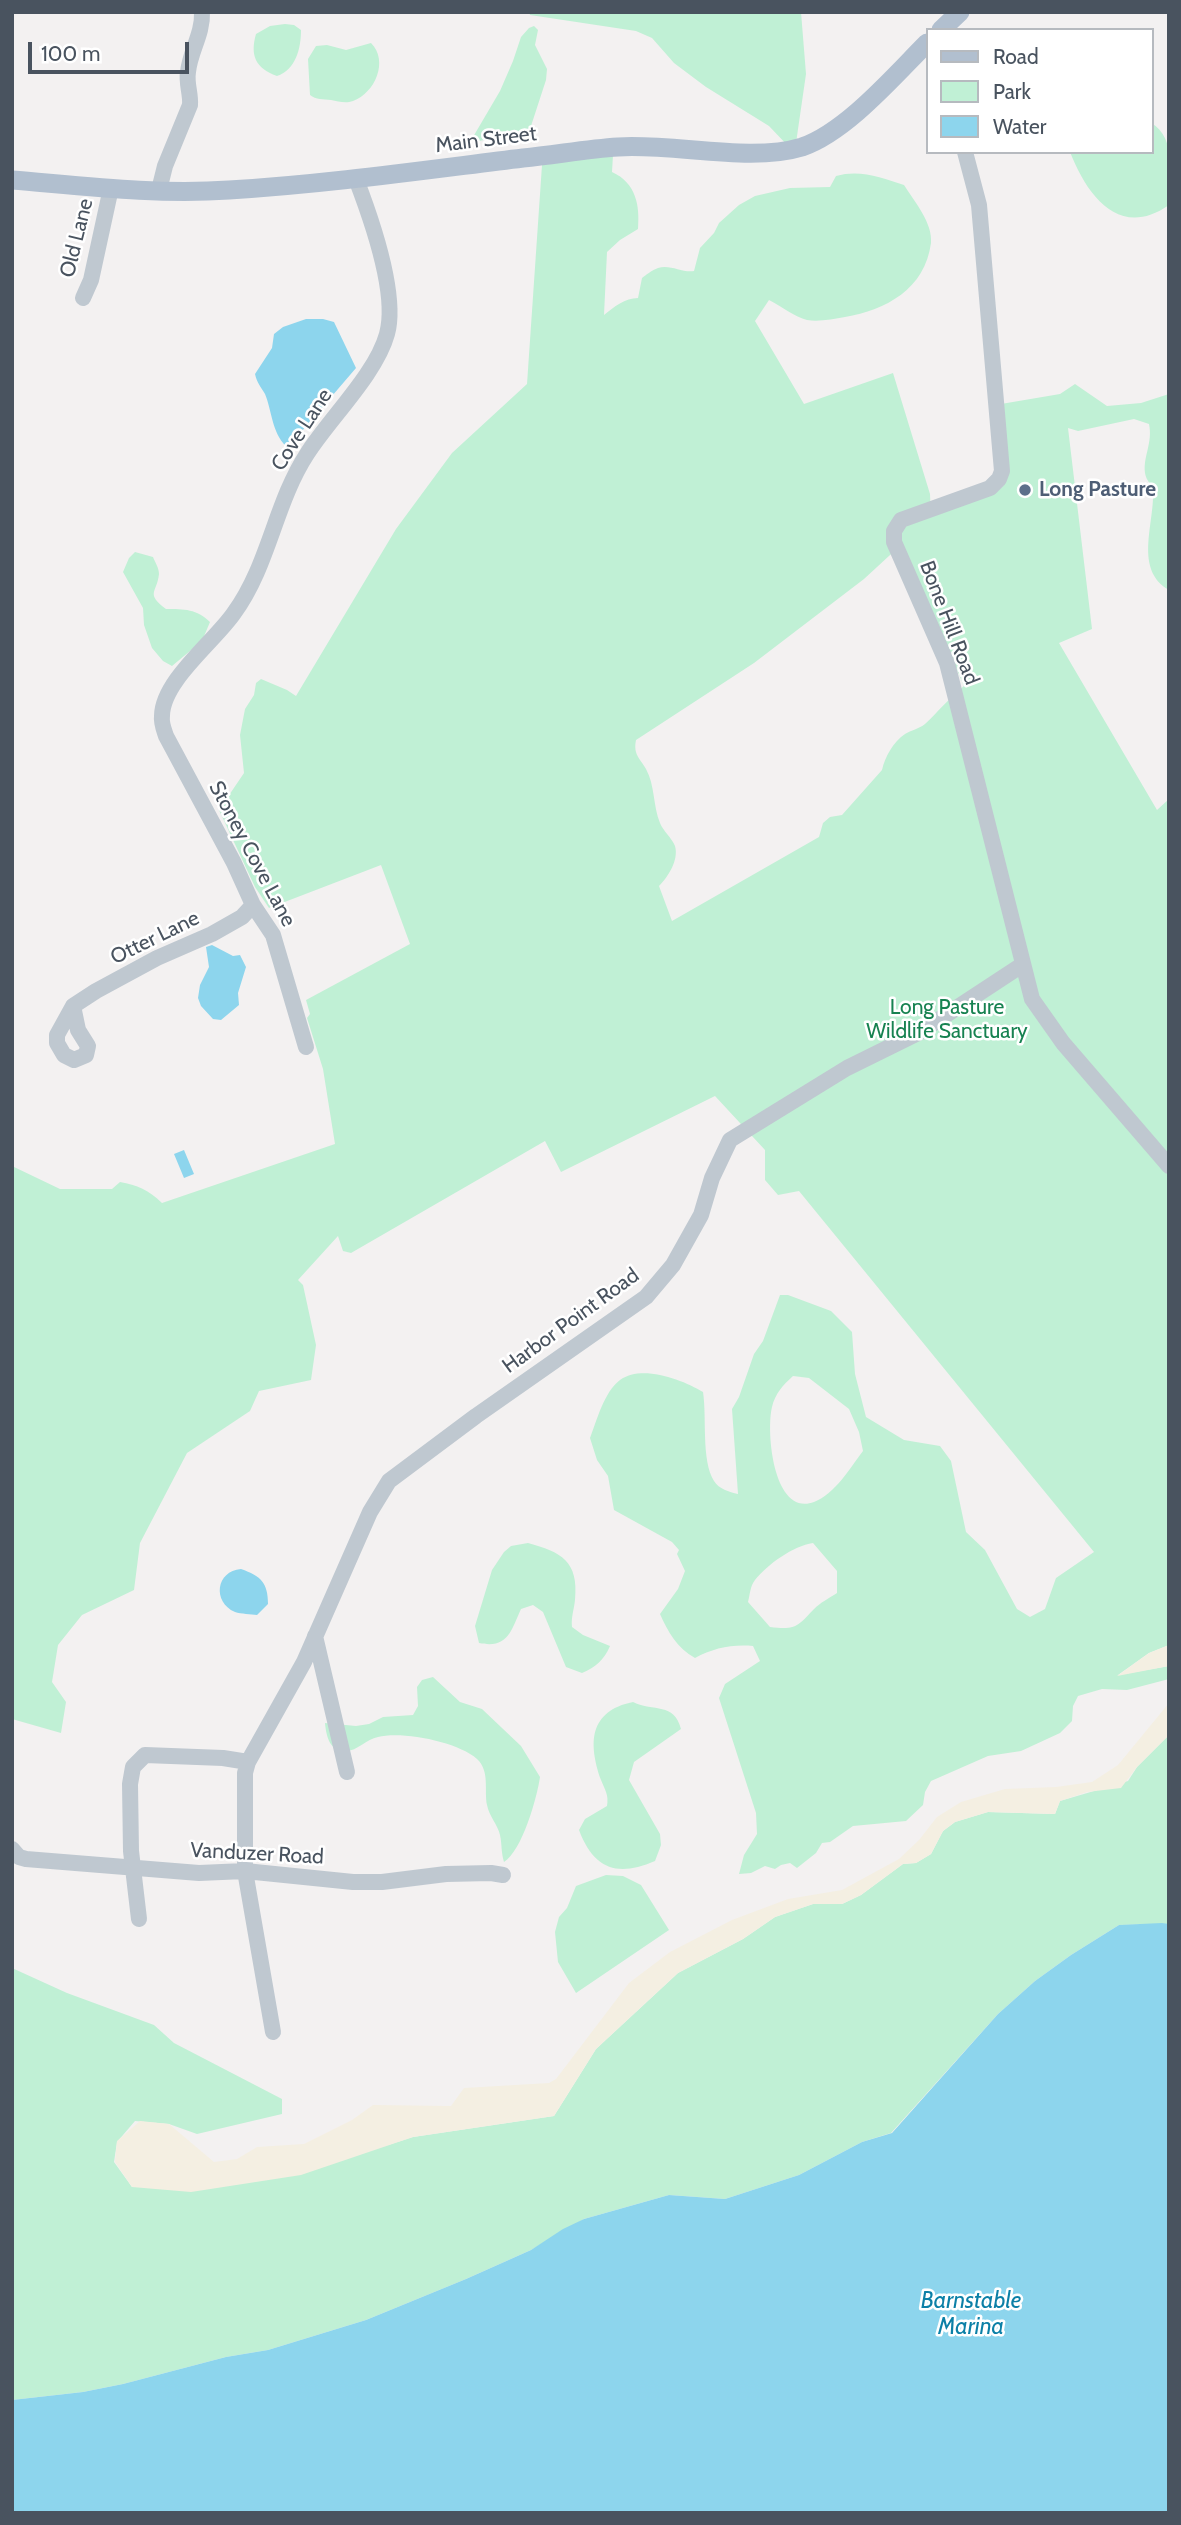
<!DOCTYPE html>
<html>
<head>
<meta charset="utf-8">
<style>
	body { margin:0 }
	#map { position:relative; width:1181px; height:2525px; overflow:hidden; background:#f3f1f1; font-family:Cabin,sans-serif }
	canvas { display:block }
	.frame { position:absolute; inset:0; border:14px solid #49535f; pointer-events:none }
	.legend { position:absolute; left:926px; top:28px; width:228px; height:126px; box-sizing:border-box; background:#fff; border:2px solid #b6babf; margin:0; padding:9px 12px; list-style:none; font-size:21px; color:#49535f }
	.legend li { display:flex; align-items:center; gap:14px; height:35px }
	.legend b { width:35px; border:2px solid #b6babf }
	.scale { position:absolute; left:28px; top:42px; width:161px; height:32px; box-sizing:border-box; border:4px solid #49535f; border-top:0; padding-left:9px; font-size:21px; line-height:24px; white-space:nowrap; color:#49535f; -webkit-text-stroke:5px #fff; paint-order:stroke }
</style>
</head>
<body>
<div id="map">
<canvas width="1181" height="2525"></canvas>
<div class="frame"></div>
<ul class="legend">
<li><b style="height:9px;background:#b1bfcf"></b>Road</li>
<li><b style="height:19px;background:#c0f0d5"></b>Park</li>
<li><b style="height:19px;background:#8dd5ed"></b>Water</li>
</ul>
<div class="scale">100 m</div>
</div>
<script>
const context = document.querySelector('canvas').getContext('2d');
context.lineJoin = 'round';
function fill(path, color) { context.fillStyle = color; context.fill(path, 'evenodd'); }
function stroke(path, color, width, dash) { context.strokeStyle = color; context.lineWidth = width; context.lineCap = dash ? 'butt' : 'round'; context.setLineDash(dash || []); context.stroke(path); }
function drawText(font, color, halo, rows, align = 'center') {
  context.font = font + ' Cabin,sans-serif'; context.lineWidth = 5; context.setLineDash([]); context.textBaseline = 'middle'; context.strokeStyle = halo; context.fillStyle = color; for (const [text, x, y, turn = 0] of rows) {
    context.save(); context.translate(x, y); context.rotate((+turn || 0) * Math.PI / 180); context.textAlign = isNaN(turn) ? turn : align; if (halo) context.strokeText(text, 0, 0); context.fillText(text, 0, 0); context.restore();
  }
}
const green = new Path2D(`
	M529,12H801L806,74L796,143L789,147L769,126L706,87L674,63L652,38L636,31L530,15Z
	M285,24L294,25L301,30C301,48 296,70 277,76C255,68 250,55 256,34L270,26Z
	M534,26L538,30L535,45L547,69L546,80L531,126L528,131L479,141L473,137L500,91L513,61L521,37L529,28Z
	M371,43C389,61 375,93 353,101C345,104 338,101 331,100C323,99 316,100 310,95L308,59L316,46L327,45L346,50Z
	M1151,123C1178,138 1169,179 1169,205C1119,240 1087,195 1070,152H1151Z
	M613,155L612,172C636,183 640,205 638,229L620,240L607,252L604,315C614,307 625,298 638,298L642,278C646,275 652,270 658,268C670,264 682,273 694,271L700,248L714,233L719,223L739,205L755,196L790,188L830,187L836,176C860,169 882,178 904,185C914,201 933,223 931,243C925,289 886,310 845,317C833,319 819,322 807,320C795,317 781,306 769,300L755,321L804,404L893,373L930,494L931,517L994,494L1004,485L1001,404L1060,394L1075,384L1107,406L1141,403L1169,394V590C1134,570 1154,525 1153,493C1153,485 1146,481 1145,473C1143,456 1153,443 1149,424L1134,419L1078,431L1068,428L1092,629L1059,643L1157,810L1169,799V1645L1149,1653L1118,1675L1169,1666V1679L1127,1690L1102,1689L1078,1696L1073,1706L1072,1721L1060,1733L1021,1751L988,1756L931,1781L925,1792L923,1805L906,1821L853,1826L830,1842L822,1843L816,1853L797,1868L790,1863L781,1865L775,1869L765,1866L751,1873L739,1874L744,1855L757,1834L756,1813L719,1698L725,1684L760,1661L753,1646C733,1644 713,1648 695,1658C677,1648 668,1632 660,1614L678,1589L685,1571L677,1554L679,1550L672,1542L614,1510L608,1476L597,1460L590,1438C597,1420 604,1392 620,1380C642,1364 683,1380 703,1392C707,1417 701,1460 714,1481C719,1489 729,1492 738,1494L732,1409L739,1397L754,1354L763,1341L780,1295H788L831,1311L852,1332L855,1374L866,1417L904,1440L940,1446L951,1461L966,1532L985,1550L1017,1609L1030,1617L1045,1609L1056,1578L1094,1552L799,1191L778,1195L765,1180V1150L715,1096L561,1172L545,1141L351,1253L343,1251L338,1236L298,1280L303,1285L316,1345L311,1380L259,1391L250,1411L187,1453L140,1543L134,1590L82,1615L58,1645L52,1682L66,1702L61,1733L12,1719V1166L60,1189H112L120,1182C137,1185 149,1190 162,1203L335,1144L323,1069L307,1018L310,1014L306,1000L410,944L381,865L269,908L255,887L219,810L244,773L240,735L245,709L254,695L256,683L261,679L287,690L296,696L396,529L452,453L527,384L542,165ZM902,544L964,686C949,698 938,712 925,724C919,729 911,730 905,734C893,742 885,757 882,770L842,815L830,817L823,823L819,837L672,921L659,886C668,877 679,860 675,846C672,838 663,831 660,823C653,806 655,785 646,769C640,758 633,755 636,740L754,663L864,579ZM793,1376L809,1378L849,1409L859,1432L863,1451C850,1468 835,1494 814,1502C773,1517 766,1431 772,1407C775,1394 783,1385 793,1376ZM813,1543L837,1571V1593C829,1598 820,1603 814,1609C797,1627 796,1630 770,1627L748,1602C750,1595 750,1586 755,1580C768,1564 793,1546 813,1543Z
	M135,552L153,557C155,562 159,568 159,574C157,593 145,593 166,609C184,609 197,609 210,622L202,641L172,666L163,661L152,648L144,625L143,608L123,572L129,558Z
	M528,1543C561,1552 579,1561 575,1600C574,1610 571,1617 572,1627L583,1635L610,1646C604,1660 596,1667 582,1673L566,1667L543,1612L533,1605L521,1609C511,1631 508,1649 479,1643L475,1626L492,1570L504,1552L511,1546Z
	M433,1677L460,1702L482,1709L521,1746L540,1777C537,1798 522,1851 504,1862C501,1852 502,1844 500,1835C498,1825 489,1816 487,1805C484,1790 490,1771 477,1759C458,1742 403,1731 378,1737C366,1739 357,1752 344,1751C329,1751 326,1734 325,1723L356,1726L369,1724L383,1717L413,1715L418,1706L417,1687L422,1680Z
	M633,1702C654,1712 674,1702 681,1729L634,1762L629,1780L660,1834L661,1845L655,1861C618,1877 594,1870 579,1830L585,1819L607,1806C609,1795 605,1790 601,1780C588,1743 589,1711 633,1702Z
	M1169,1735V1924L1119,1925L1071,1955L1035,1981L998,2014L891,2133L862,2142L799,2175L725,2199L669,2195L584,2219L531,2250L466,2279L366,2320L268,2350L226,2357L123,2384L83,2392L12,2400V1968L67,1993L154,2025L174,2043L282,2099V2114L197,2134L169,2124L135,2121L117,2142L114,2162L132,2187L369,2151L413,2137L554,2116L596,2049L678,1973L743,1939L775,1917L813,1904H842L861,1895L903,1864L916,1863L931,1854L943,1831L955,1822L988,1812L1055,1814L1060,1801L1128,1781L1137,1767Z
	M606,1875L623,1876L641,1885L669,1930L576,1993L558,1962L555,1932L559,1917L567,1908L576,1886Z`);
const sand = new Path2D(`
	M1169,1645V1666L1117,1676L1149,1653Z
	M1169,1703V1735L1137,1767L1121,1788L1087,1792L1060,1801L1055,1814L988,1812L955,1822L943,1831L931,1854L916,1863L903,1864L861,1895L842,1904H813L775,1917L743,1939L678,1973L596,2049L554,2116L413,2137L301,2175L191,2192L132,2187L115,2162L117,2141L140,2121L169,2124L214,2162L237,2159L257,2147L304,2144L352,2120L373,2105L451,2106L464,2088L549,2083L556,2079L629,1983L670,1952L732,1920L788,1899L842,1890L899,1859L919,1840L937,1817L961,1802L1005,1789L1056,1787L1092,1782L1118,1765Z`);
const water = new Path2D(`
	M306,319H323L334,322L356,368L290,445L286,446C272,433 272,411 265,394C261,387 257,383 255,374L272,348L274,334L283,327Z
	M212,945L233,956L240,955L246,967L238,993L239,1005L221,1020L213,1019L201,1006L198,998L200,985L209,967L206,947Z
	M184,1150L194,1174L184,1178L174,1154Z
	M241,1569C261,1576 268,1583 268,1604L257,1615C251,1614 241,1614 235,1612C212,1602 216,1571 241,1569Z
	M1162,1923L1169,1924V2513H12V2400L83,2392L123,2384L226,2357L268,2350L366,2320L466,2279L531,2250L563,2229L584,2219L669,2195L725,2199L799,2175L862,2142L892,2133L998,2014L1035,1981L1071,1955L1119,1925Z`);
const minor = new Path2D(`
	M965,152L979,205L1002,471L999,479L990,488L901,520L894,531V542L947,663L1032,999L1063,1043L1169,1166
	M159,190L165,166L190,105C191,94 186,83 188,72C190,51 203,34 202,12
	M83,298L91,280L111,188
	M73,1006L78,1030L88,1046L86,1055L74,1060L64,1055L57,1043V1035L73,1006L96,991L157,958L212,934L242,917L253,905
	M306,1047L273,935L253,905L234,863L166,736C164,730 161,723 162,716C162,681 215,641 234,613C269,565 275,503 307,454C330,418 376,374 387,334C398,294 371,218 356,179
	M315,1636L347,1772
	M248,1762L245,1773V1871L273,2032
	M12,1849L19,1857L26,1859L199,1873L245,1871L353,1882H382L446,1874L491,1873L503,1875
	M139,1919L131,1851L130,1784L133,1767L145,1755L223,1758L248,1762L304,1662L370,1512L389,1481L476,1416L646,1297L673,1265L701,1215L712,1178L730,1140L847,1068L920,1032L1022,965`);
const major = new Path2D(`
	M941,30L960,12
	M12,180C84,186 157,195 229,190C327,184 425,170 523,158C555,155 586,149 618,147C674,143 750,163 802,147C846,132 894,76 927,43`);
const markers = [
	[1025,490,7,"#5c6f8a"]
];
const streetNames = [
	["Main Street",486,140,-7],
	["Old Lane",77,238,-76],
	["Cove Lane",302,430,-57],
	["Bone Hill Road",949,623,69],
	["Stoney Cove Lane",252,854,62],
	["Otter Lane",155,938,-26],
	["Harbor Point Road",571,1321,-36],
	["Vanduzer Road",257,1854,3]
];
const serviceNames = [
	["Long Pasture",1039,490]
];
const parkNames = [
	["Long Pasture",947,1008],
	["Wildlife Sanctuary",947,1032]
];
const waterNames = [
	["Barnstable",971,2301],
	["Marina",971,2327]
];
fill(green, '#c0f0d5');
fill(sand, '#f4efe2');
fill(water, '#8dd5ed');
stroke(minor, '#bfc8d0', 16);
stroke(major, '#b1bfcf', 19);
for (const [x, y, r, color] of markers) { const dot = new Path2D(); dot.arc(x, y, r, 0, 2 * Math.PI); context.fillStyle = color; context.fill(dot); stroke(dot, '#fff', 2.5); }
drawText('21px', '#49535f', '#fff', streetNames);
drawText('bold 21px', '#4e5e75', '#fff', serviceNames, 'left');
drawText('21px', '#178251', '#fff', parkNames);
drawText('italic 23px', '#0c80a7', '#fff', waterNames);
</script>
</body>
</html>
